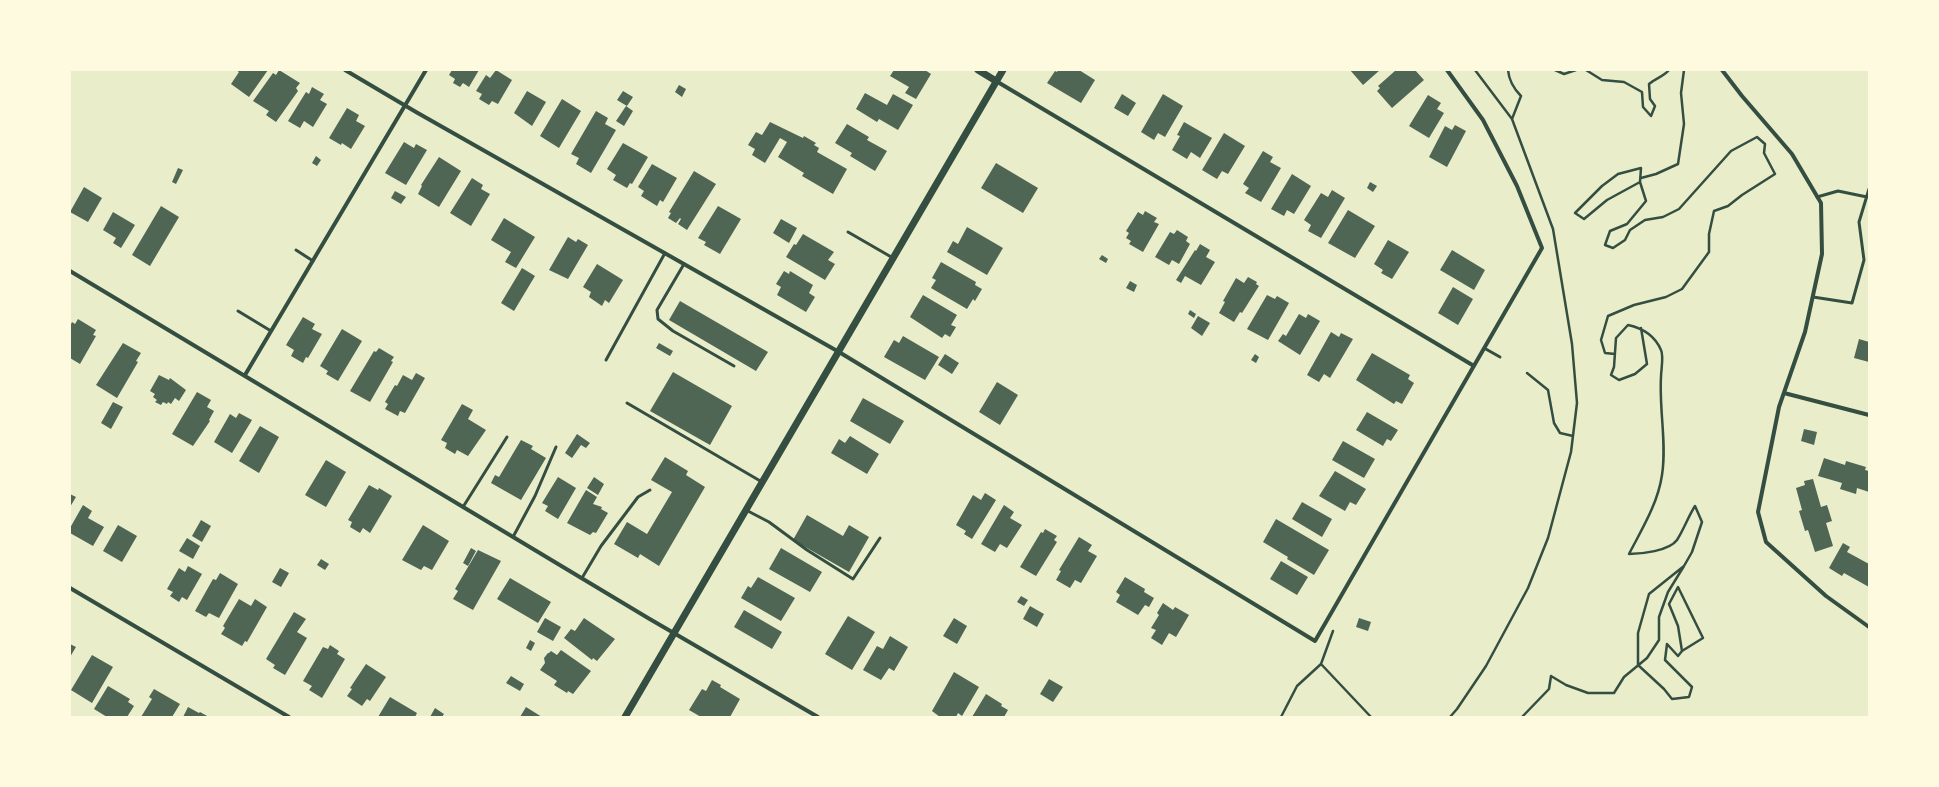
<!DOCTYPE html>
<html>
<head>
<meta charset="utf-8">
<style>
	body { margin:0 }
	#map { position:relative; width:1939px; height:787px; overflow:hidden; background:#e9edc9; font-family:Arial,sans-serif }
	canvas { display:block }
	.frame { position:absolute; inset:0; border:71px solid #fefae0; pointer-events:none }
</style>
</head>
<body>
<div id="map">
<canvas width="1939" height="787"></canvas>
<div class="frame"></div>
</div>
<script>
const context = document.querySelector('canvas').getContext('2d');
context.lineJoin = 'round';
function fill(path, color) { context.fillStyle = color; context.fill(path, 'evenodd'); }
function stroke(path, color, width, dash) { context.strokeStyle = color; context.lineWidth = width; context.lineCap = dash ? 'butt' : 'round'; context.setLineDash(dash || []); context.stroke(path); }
const building = new Path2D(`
	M236,70H268L249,97L231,84L239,72Z
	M279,70L300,83L296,88L298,91L276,122L266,115L269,111L253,101L273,73L276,75Z
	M452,70H479L469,87L463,83L460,87L453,83L455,79L449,75Z
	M496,70L512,80L498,104L492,101L489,105L479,99L482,94L476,91L486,75L490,78Z
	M894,70H925L931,74L916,99L905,93L909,87L890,76Z
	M1058,70H1079L1095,80L1081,103L1047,83L1055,71L1057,72Z
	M1350,70H1380L1363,85Z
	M1396,70H1415L1424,80L1392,108L1377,91L1380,88L1378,86Z
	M679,85L686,89L682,97L675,92Z
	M312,87L324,94L320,100L327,104L313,127L304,121L300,128L288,121L306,92L309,94Z
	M527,91L546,102L532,126L514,113Z
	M623,91L633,97L627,106L617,100Z
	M865,93L887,105L893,94L913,105L898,130L879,119L877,122L856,109Z
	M1122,94L1136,103L1128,116L1114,108Z
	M1163,94L1183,106L1165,137L1158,133L1154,140L1141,132Z
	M1428,95L1441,103L1437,109L1444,113L1429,138L1409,126Z
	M562,99L581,111L559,148L540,136Z
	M626,106L633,111L624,126L616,121Z
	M347,108L359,115L356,121L365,126L351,149L342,143L341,145L329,138Z
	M596,111L608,118L605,124L616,130L591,173L576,164L579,158L571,154Z
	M770,122L803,138L804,136L816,143L814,145L819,148L817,152L847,169L833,194L802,176L804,173L778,157L787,142L780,138L765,163L752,155L755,149L748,145L756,132L762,135Z
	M1184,122L1212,138L1200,158L1191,152L1187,159L1172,150L1180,136L1177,135Z
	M847,124L869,137L867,140L887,151L875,171L850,156L852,153L835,143Z
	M1455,125L1466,131L1447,167L1429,157L1445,126L1452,130Z
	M1224,133L1245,146L1228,174L1222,171L1217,179L1202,170Z
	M404,142L414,148L416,144L427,150L406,185L385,173Z
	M623,143L648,157L632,184L630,183L627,188L613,180L616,175L607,169Z
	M1263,151L1273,157L1270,162L1281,168L1261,202L1245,193L1249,188L1243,184Z
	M316,156L321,160L317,166L312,163Z
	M439,157L461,171L439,207L418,194L422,186L421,185Z
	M996,163L1038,188L1023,213L981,188Z
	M652,164L677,178L663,202L660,200L657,206L641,196L644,191L638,187Z
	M178,168L183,170L176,184L172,182Z
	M694,171L716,184L687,230L678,224L681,219L680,218L676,223L668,218L671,213L669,212Z
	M1292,174L1311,186L1294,214L1287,210L1284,216L1271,209Z
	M472,178L483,185L481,189L490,194L471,226L450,213Z
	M1370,182L1377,186L1373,192L1367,188Z
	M84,187L102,198L88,222L70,212Z
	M1332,190L1345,198L1321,238L1308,231L1311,225L1304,220L1321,193L1328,197Z
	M395,191L406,197L401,204L391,198Z
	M161,206L179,217L150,266L132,255Z
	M718,206L741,219L720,254L704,245L706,242L698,238Z
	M1348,210L1375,226L1355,258L1328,243Z
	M1145,211L1157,218L1154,222L1159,224L1143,252L1129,244L1131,241L1126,238L1129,233L1126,231L1138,212L1143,215Z
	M113,212L135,225L121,248L113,243L116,238L103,230Z
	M504,218L535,237L516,268L505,262L511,252L491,240Z
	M781,219L797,228L789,243L773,233Z
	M967,227L1003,248L987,275L947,252L953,241L958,244Z
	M1177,230L1188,237L1186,241L1190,244L1179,264L1172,260L1169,265L1155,257L1170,232L1174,234Z
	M803,234L834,252L828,260L835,264L825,280L786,257L794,244L796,245Z
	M568,237L576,242L578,239L588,245L568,279L549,270Z
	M1388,240L1409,252L1392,279L1381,273L1383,270L1374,264Z
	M1200,244L1210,250L1206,257L1215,262L1201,285L1185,276L1181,283L1176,280L1195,250L1196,251Z
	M1452,250L1485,270L1474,290L1440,270Z
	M1102,255L1108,259L1106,263L1099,259Z
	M941,262L976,282L975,285L982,289L975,301L973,299L967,309L931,288L936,280L932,278Z
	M597,264L623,280L609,303L605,300L602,306L589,297L591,292L583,287Z
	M522,268L535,276L514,311L501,303Z
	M784,271L789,274L790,271L813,285L809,293L815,297L806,312L777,295L781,287L776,284Z
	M1248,277L1257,282L1256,284L1259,286L1242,313L1240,312L1234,322L1219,313L1225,302L1223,301L1236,278L1244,283Z
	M1130,281L1137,285L1134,292L1126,288Z
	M1453,287L1473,299L1458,325L1438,313Z
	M923,295L957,315L951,325L956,327L950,337L945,334L942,338L910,317Z
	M1267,295L1275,299L1277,296L1289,303L1268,340L1247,329Z
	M680,301L768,352L756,371L669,320Z
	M1190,310L1196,314L1194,318L1188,314Z
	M1299,314L1306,318L1308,314L1320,321L1300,355L1278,341L1283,334L1286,336Z
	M1198,316L1210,323L1202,336L1191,328Z
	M303,317L315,324L312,329L322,334L308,358L306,357L303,363L291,356L294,350L286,345Z
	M78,319L96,330L93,335L96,336L80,364L70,358V326L72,322L75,324Z
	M342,329L362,341L338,381L326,374L328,371L320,366Z
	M1331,332L1339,337L1341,333L1353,339L1330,378L1324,374L1319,382L1307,375Z
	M903,336L939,357L925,380L884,357L894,340L899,343Z
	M1859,339L1869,342V362L1854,358Z
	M123,343L141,353L136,361L138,362L117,398L96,385Z
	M659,343L673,351L670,356L656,348Z
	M379,348L394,357L391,361L393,362L370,402L350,391L374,351L376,352Z
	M1372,353L1410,375L1408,379L1414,383L1402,404L1396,401L1394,404L1356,380Z
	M945,354L959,363L952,374L938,365Z
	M1255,354L1259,357L1256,363L1251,360Z
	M673,372L732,406L710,445L650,411Z
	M416,373L425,378L405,413L400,411L398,416L385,409L388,404L385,402L395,385L397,386L403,375L412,380Z
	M159,375L169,380L170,378L186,390L179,401L175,398L171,404L168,402L167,404L163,402L161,405L155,402L157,400L153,397L155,394L150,391Z
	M997,382L1018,395L1000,425L979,412Z
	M197,392L211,400L207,407L214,411L209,420L210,421L193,446L172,434Z
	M863,398L904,421L890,444L850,421Z
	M113,402L123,407L111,429L101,423Z
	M462,404L473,410L468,419L486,430L468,456L457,450L455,454L445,448L447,443L441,440Z
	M1367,412L1398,430L1391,441L1387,439L1383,446L1356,430Z
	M239,413L252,420L232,453L214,442L230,414L236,418Z
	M260,426L279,437L259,473L239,461Z
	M1804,429L1817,432L1814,445L1801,441Z
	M577,434L590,443L586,448L581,445L572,458L565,453Z
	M850,436L879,454L867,474L831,453L839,439L845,443Z
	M521,440L533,446L531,449L546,458L521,500L491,483L495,475L499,477Z
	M1343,441L1375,459L1364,478L1332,460Z
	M665,457L688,471L686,475L705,487L659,566L640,554L638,558L614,544L627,522L647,534L672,492L651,480Z
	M1824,458L1845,465L1846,461L1866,467L1865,470L1869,471V492L1857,488L1856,494L1840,489L1842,483L1818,476Z
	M326,460L346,472L326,507L305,495Z
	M1335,471L1366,489L1356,505L1350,502L1345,511L1319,496Z
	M558,477L576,488L558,519L545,511L548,506L542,503Z
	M594,477L604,484L598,495L587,488Z
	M1813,479L1821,507L1827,505L1832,521L1826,523L1833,546L1815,552L1808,530L1805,531L1799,511L1802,510L1796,488L1805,485L1804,481Z
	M369,485L378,490L379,488L392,496L370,533L363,528L360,533L350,527L352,522L348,520Z
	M586,490L597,497L593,504L602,507L601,509L608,513L596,533L593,532L590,535L567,523Z
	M985,493L996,500L972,539L964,534L966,531L956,525L973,495L981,500Z
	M70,494L76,497L70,507Z
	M1302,502L1332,519L1322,537L1292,519Z
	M83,505L92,511L88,518L104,527L93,546L70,533V528Z
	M1004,505L1014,512L1010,518L1022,525L1007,548L1000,544L995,552L981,544Z
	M807,515L843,536L849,525L869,537L849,572L793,540Z
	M1276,519L1329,550L1314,575L1287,559L1288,557L1263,542Z
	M201,520L211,526L202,542L192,536Z
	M118,525L137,536L122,562L103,551Z
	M423,525L449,541L432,570L424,566L421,570L402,560Z
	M1045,529L1057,536L1054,540L1057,542L1036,576L1020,567L1041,532L1043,533Z
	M1079,537L1092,545L1088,551L1097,556L1081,583L1075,580L1070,588L1056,580L1061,571L1059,570Z
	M187,538L200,546L193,559L179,551Z
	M1843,543L1850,547L1847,552L1869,564V587L1844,573L1842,576L1829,568Z
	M471,548L476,551L468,566L463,563Z
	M781,548L822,572L810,592L769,569Z
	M478,550L501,561L473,610L453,599L458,591L455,589Z
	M321,559L329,564L325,570L317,565Z
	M1281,561L1308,577L1297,595L1270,579Z
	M188,566L202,574L187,600L182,597L179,602L170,596L173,592L167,589L179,568L185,572Z
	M280,568L289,573L281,587L272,582Z
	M220,573L238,584L219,618L209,613L206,617L195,611L213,579L216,580Z
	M758,577L795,598L781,621L741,598L748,586L751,588Z
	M1125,577L1145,589L1144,592L1154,598L1149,607L1145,605L1138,615L1116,602L1120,595L1116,592Z
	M510,578L551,602L538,623L497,599Z
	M1021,596L1028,600L1024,606L1017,602Z
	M239,599L251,606L255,599L267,607L247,642L245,641L242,646L221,634L225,628L223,626Z
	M1163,603L1173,610L1175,607L1189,615L1176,637L1169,633L1162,645L1151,638L1156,630L1151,628L1159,615L1157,613Z
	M1030,606L1044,614L1037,627L1023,619Z
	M744,610L782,632L772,649L734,627Z
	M294,612L306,619L297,632L307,638L285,675L273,668L275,665L266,659Z
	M848,616L875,632L852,670L825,654Z
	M545,618L561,627L553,641L537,632Z
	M584,618L615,639L597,661L593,658L592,660L564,638L571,629L575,631Z
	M954,618L967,626L957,644L943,636Z
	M1359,618L1371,622L1368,631L1356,627Z
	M890,636L908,647L894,671L889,668L881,680L863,670L877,646L883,649Z
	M530,640L535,643L531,651L526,648Z
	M70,644L76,647L70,657Z
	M330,645L339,651L337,654L345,659L322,698L309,690L312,686L303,681L323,647L328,649Z
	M561,650L591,671L573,694L568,691L567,693L554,685L557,681L540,670L545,663L544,658L548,653H549L551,651L557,655Z
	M92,655L113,667L92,703L71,690Z
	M366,664L386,677L370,701L367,699L362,706L347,696L352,689L350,688Z
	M954,672L979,687L962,716L958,713L956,717H940L932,711Z
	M511,676L524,684L520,691L506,683Z
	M1049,679L1063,687L1053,702L1040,694Z
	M712,680L721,685L720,687L740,699L730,717H701L689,710L702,689L706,691Z
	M108,686L130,699L128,702L134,706L127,717H107L94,709Z
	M154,689L180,704L172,717H141L152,699L149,697Z
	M986,694L1002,704L1001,706L1008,710L1004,717H972Z
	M390,697L417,713L415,717H378Z
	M188,707L199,713L200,712L209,717H183Z
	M526,707L542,717H520Z
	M435,708L444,714L442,717H430Z`);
const path = new Path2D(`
	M1508,70C1509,81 1514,89 1521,96L1512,119
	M1555,70L1564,74L1576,70
	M1586,70L1602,80L1624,82L1642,92L1643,107L1651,116L1655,106L1650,99L1649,84C1656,78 1663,77 1669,70
	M1641,178L1656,174L1678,164L1684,124L1681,93L1684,70
	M1641,328L1647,364L1635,374L1619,380L1611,375L1614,367L1616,338L1628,325C1642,328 1655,336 1661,350C1664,356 1661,370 1661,377C1659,410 1667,443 1662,475C1658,503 1642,529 1629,554C1641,554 1669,551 1677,540C1684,529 1688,517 1695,506L1702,522L1692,552L1684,566
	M1615,354L1605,353L1601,340L1608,316L1634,305L1666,297L1682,289L1709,252V234L1714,211L1728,206L1742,195L1775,174L1764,153L1765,144L1757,137L1731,151L1679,209L1663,217L1645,220L1630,230L1625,240L1613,248L1605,245L1610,231L1627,224L1646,201L1640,182L1641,168L1618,174L1602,186L1575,213L1584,219L1607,200L1640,182
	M1527,373L1548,390L1554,423L1560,433L1573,436
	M1321,664L1371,717
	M1281,717L1297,686L1321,664L1333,631
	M1450,717L1457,709L1486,666L1528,588L1548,538L1571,452L1577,403L1572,344L1553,229L1512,119L1475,70
	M1522,717L1549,689L1551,676L1566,685L1588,693H1614L1624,677L1647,658L1659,640V617L1668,592L1684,566L1649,594L1638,633V665L1664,689L1672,699L1689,697L1692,687L1665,660L1667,644L1678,656L1682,651L1678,626L1669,604L1678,587L1703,638L1682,651`);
const service = new Path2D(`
	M1817,197L1838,191L1867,197
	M848,232L893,258
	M296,250L313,261
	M684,264L657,310L658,319L673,331L734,366
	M1813,297L1852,303L1864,260L1859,222L1869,189
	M238,311L271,331
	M1484,348L1500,357
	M606,360L665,253
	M627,403L762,482
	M463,507L507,437
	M746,510L769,522L807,550L853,579L880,538
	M513,537L535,496L556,447
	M582,578L601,546L638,497L650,490`);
const minor = new Path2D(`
	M345,70L416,112L839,352L1315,641L1542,248L1517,186L1483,120L1447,70
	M1722,70L1742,96L1792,154L1821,203L1822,254L1805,332L1779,407L1758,512L1766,542L1826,596L1869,627
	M996,81L1474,366
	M70,271L648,618L818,717
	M245,375L426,70
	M1784,393L1869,415
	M70,588L289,717`);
const tertiary = new Path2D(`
	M978,70L996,81
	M625,717L1003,70`);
fill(building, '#4f6655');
stroke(path, '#344e41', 2.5);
stroke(service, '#344e41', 3);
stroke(minor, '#344e41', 4);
stroke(tertiary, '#344e41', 7);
</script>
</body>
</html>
